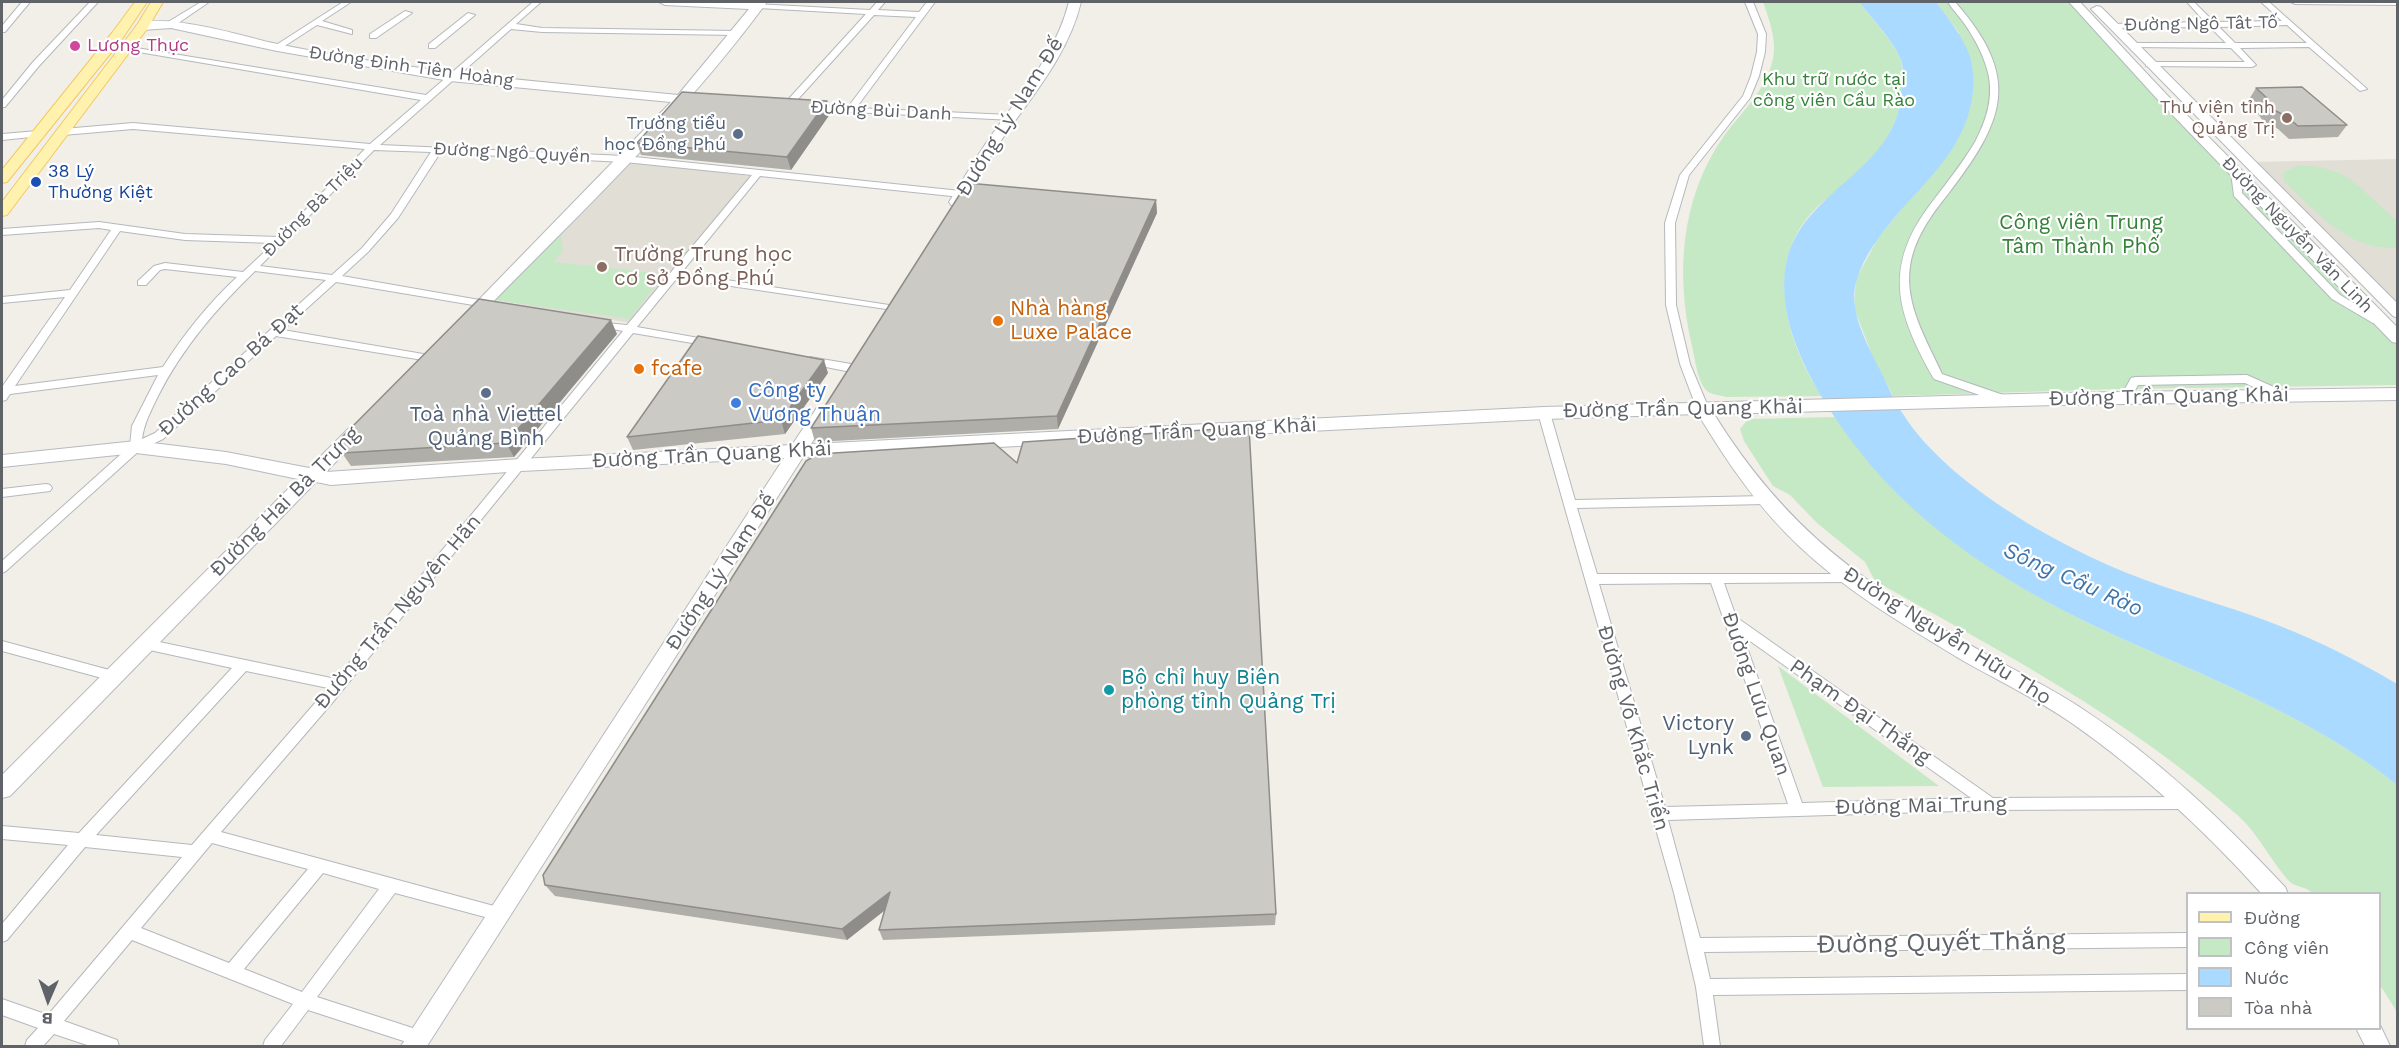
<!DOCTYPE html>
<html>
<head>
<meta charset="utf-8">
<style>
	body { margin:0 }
	#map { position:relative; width:2399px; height:1048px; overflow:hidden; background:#f1efe8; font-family:"Work Sans",sans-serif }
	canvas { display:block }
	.frame { position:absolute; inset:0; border:3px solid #5f6368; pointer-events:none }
	.legend { position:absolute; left:2186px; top:892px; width:195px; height:138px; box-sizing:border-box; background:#fff; border:2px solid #bfc1c3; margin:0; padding:8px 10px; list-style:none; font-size:18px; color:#5f6368 }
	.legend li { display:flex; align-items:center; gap:12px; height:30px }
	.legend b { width:30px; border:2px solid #bfc1c3 }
	.north { position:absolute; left:18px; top:970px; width:60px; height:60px; -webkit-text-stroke:4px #fff; paint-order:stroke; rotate:182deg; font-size:16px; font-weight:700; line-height:24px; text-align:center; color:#5f6368 }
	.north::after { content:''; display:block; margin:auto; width:21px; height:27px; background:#5f6368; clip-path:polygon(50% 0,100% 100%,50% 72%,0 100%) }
</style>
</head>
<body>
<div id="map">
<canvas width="2399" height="1048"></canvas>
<div class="frame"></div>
<ul class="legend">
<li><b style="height:8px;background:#fff2af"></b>Đường</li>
<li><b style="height:16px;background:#c5e8c5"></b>Công viên</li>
<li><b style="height:16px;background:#aadaff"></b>Nước</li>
<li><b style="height:16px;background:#cccac5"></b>Tòa nhà</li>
</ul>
<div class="north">B</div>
</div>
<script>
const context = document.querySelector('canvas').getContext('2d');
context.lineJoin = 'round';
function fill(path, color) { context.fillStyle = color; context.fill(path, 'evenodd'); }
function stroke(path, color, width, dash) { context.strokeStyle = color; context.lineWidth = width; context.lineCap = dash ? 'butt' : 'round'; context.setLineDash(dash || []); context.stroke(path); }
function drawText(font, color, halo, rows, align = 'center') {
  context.font = font + ' "Work Sans",sans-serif'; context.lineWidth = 4.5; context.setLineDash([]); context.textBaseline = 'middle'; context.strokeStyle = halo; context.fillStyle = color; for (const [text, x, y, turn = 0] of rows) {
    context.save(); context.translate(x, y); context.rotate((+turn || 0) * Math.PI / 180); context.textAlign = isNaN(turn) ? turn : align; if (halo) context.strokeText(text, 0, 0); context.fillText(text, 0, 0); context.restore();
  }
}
const education = new Path2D(`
	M2397,159V303L2252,162Z
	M630,162L751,176L631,323L494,300Z`);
const green = new Path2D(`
	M1763,2H1859C1869,15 1898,47 1901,61C1911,105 1886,150 1853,178C1838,190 1820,202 1808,217C1765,269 1788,346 1822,396L1726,397C1720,395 1710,395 1705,389C1697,379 1695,358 1692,346C1675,273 1681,197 1724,136C1742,111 1766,91 1773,59C1777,40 1769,19 1763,2Z
	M1936,2H2075L2243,182L2397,339V385L2120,389L1893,396L1872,355L1854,308L1856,279L1878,238L1908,201L1959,33Z
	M2299,165C2319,166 2337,170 2353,181L2397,221V248C2347,250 2318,213 2284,181V172Z
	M560,233L563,250L554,262L664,274L630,319L494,300Z
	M1836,417C1902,515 2007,587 2114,635C2211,679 2314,718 2397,785V1012L2380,985V894L2312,893C2307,886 2295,888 2289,881C2270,860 2257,831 2235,813C2128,718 2000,651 1875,581L1865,562L1817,523L1790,495L1773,486L1744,441L1740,429L1748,419Z
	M1778,666L1939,786L1823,787Z`);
const water = new Path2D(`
	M1859,2H1936C1948,18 1961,34 1969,54C1973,65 1974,79 1973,90C1968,146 1929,177 1895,217C1880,235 1864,256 1857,279C1847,308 1866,342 1879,368C1887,383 1893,400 1903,414C1946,482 2053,543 2127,573C2177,593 2230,606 2280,626C2321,642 2360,662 2397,684V785C2314,718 2211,679 2114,635C2019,592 1921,532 1857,448C1819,398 1770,322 1788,256C1808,186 1899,171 1902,87C1903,78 1904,66 1900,58C1894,42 1870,16 1859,2Z`);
const street = new Path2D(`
	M22,2H30L5,32H2V26Z
	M90,2H98L39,66L5,107H2V100L33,62Z
	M201,2H209L174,26H168V22Z
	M343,2H351L322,21L352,30V34L317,25L280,49L273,47Z
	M533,2H541L516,24L542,28L736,31L740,33L736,35L542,32L511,29L380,145L625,156L961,191L966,194L961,197L760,176L681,273L889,305L894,308L893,310L677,278L637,327L710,340L715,343L714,345L710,346L633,333L332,703L221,832L505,909L508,914L505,919L500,921L395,893L317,997L425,1032L427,1038L425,1044L419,1046L308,1010L281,1046H263L265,1040L293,1004L132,940L64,1021L117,1040L119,1046H90L54,1034L43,1046H25L27,1040L38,1028L2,1015V999L48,1015L182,857L85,847L7,940L2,942V924L68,845L2,839V826L79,833L232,668L145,649L140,648L139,644L140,640L145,639L336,679L623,331L596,326L595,324L596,322L627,325L752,175L625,162L440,153L398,218L368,252L342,276L491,302L496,305L495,307L491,308L336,282L283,330L429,355L433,356L434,358L433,360L429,361L276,336L163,439L140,450L6,571L2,573V561L130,446L132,426L158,375L10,394L6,400L2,401V387L65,297L2,303V297L70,290L111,230L99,228L2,235V229L99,222L185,234L279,237L365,149L133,129L63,135L59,132L63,129L133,123L370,144L421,100L127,50L123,48L124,46L426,95ZM374,150L431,152L391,214L362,248L332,275L260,266ZM120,231L185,240L274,243L243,272L165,263L154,266L138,281V285H146L160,270L165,269L237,277C208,304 184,334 163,367L15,386ZM255,271L326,280L155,433L142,439C144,423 151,411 158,396C183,347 216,309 255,271ZM246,671L328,688L192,845L96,835ZM212,843L308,869L229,963L141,928ZM323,873L379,889L302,992L244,969Z
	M877,2H885L878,10L919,12L927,2H935L856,108L1010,115L1013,116V120L811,110V106L814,105L848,107L916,17L874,15L790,108H784V104L866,14L758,8H755V4L870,10Z
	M1745,2H1753L1766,34L1765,52L1759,76L1750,98L1689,175L1675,223L1676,305L1690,364L1709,409L1703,413L1697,409L1680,364L1666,305L1665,223L1680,175L1743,96L1751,76L1757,52L1758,34Z
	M1948,2H1955C2022,78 2005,120 1948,194C1931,215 1914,239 1910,266C1904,304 1927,341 1942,374L2009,397L2010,400L2005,404L1934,379C1899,317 1882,271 1927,209C1943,187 1961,166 1975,142C1986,121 1993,100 1989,77C1985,57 1975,39 1964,23C1959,16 1952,9 1948,2Z
	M2187,2H2194L2214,22L2282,21L2261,2H2269L2367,89L2360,91L2309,47L2240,48L2256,65L2252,67L2149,66H2146V62H2245L2231,48L2131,47L2127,45L2131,43H2226L2210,27L2112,28L2108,26L2112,24L2205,22ZM2287,25L2307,43H2235L2219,27Z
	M2291,2H2398V5L2295,4Z
	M405,11L412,13L376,38H370V34Z
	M468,13L475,15L435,48H429V44Z
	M38,131L41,132V136L2,140V134Z
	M2236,169L2241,172L2242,193L2340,295L2381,319L2382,321L2381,323H2373L2332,299L2234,196L2231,172Z
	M810,357L851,364L856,368L851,372L806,363L805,361Z
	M2247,375L2287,393L2288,396L2287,399H2279L2245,383L2138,385L2129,401H2121L2120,398L2131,378L2135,377Z
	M1544,409L1550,413L1575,500L1765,496L1771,500L1765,504L1577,508L1597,574H1853L1855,577L1853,580L1849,582L1724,583L1736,617L1993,798L2185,797L2190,799L2192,803L2190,807L2185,809L1991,810L1668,820L1700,938L2188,933V947L1704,952L1710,979L2188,974V990L1713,995L1720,1046H1704L1696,987L1674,893L1538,413ZM1711,583L1788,804L1665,807L1599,584ZM1743,636L1971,798L1802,803Z
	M46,484L50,485L52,488L50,491L2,497V489Z
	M2,641L113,671L118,672L120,676L118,680L113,681L2,651Z`);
const secondary = new Path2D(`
	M659,2H767C682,118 575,218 475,320L470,322L462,317L465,314L671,102L450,81L277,51L171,28L142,30L136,26C153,10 244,36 268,42C403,71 541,82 678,95L749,9L665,5Z
	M1069,2H1081C1068,56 1031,97 1000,142C986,162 975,184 961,205H951L949,202C963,180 976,157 991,136C1021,94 1056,53 1069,2Z
	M2069,2H2080L2167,95L2398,328V343L2392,342L2159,101Z
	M2097,6L2101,7L2398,304V318L2393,316L2093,11L2091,9Z
	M2398,388V400L2056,405L1714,414C1787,532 1868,587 1986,654C2019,673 2053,689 2084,710C2159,759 2224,822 2285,887L2288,894H2262C2205,831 2143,773 2073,724C2040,701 2003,683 1967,663C1909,628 1850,594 1800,547C1759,509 1727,462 1698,414L1544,419L803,457L427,1046H401L784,458L521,471L331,485L316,482L10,796L2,798V775L298,479L226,464L136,453L2,467V455L136,441L226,452L309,468L351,426H363L365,430L363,434L326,472L521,459L792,445L818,406H830L832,410L811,444L1544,407L2056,393Z
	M2380,1025L2390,1046H2365L2356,1028H2380Z`);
const primary = new Path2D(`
	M135,2H147L122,39L7,182L2,183V170L112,33Z
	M151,2H163L147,29L7,215L2,216V202L137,25Z`);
const wall = new Path2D(`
	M2256,88L2347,125L2338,137L2289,139L2278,129L2263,121L2258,114L2260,111L2248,101Z
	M830,114L791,170L641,155L637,143Z
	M1156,200L1157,213L1058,429L815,442L811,428Z
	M617,334L514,457L351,466L342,453Z
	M828,373L785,434L633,450L627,437Z
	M545,885L1276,914L1275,925L883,940L879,930L884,911L847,940L555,896Z`);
const shadedWall = new Path2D(`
	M827,101L830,114L791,170L787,157Z
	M1156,200L1157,213L1058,429L1057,416Z
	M611,320L617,334L514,457L506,443Z
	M824,360L828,373L785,434L781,420Z
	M890,892L894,903L847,940L842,929Z`);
const building = new Path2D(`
	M2302,87L2347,125L2298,126L2286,116L2272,109L2266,102L2268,99L2256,88Z
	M682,92L827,101L787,157L637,143Z
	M967,183L1156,200L1057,416L811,428Z
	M479,299L611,320L506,443L342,453L340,439Z
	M698,336L824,360L781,420L627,437Z
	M1249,427L1276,914L879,930L890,892L842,929L545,885L543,875L806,461L818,454L994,443L1017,463L1023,442Z`);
const markers = [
	[75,46,6,"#d1479c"],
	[2287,118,6,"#8d6e63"],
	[738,134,6,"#5c6f8a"],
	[36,182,6,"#1a4fb4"],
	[602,267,6,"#8d6e63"],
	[998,321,6,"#e8710a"],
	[639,369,6,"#e8710a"],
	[486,393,6,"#5c6f8a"],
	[736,403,6,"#3f7fe0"],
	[1109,690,6,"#0f9aa8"],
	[1746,736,6,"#5c6f8a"]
];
const farStreetnames = [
	["Đường Ngô Tât Tố",2201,24,-1],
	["Đường Đinh Tiên Hoàng",411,67,8],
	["Đường Bùi Danh",881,111,3],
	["Đường Ngô Quyền",512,153,3],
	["Đường Bà Triệu",313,207,-45],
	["Đường Nguyễn Văn Linh",2297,235,46]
];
const farHotelnames = [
	["Lương Thực",87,46]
];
const farParknames = [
	["Khu trữ nước tại",1834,80],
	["công viên Cầu Rào",1834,101]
];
const farEducationnames = [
	["Thư viện tỉnh",2275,108],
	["Quảng Trị",2275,129]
];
const farServicenames = [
	["Trường tiểu",726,124],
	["học Đồng Phú",726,145]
];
const farTransitnames = [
	["38 Lý",48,172],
	["Thường Kiệt",48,193]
];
const streetNames = [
	["Đường Lý Nam Đế",1010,117,-58],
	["Đường Cao Bá Đạt",231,370,-42],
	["Đường Trần Quang Khải",2169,397,-1],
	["Đường Trần Quang Khải",1683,409,-1],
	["Đường Trần Quang Khải",1197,431,-3],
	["Đường Trần Quang Khải",712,455,-3],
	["Đường Hai Bà Trưng",285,502,-45],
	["Đường Lý Nam Đế",721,572,-57],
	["Đường Trần Nguyên Hãn",398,612,-50],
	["Đường Nguyễn Hữu Thọ",1947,636,32],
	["Đường Lưu Quan",1756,694,71],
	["Phạm Đại Thắng",1860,712,35],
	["Đường Võ Khắc Triển",1633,728,74],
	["Đường Mai Trung",1921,806,-1]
];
const parkNames = [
	["Công viên Trung",2081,223],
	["Tâm Thành Phố",2081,247]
];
const educationNames = [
	["Trường Trung học",614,255],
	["cơ sở Đồng Phú",614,279]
];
const foodNames = [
	["Nhà hàng",1010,309],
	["Luxe Palace",1010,333],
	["fcafe",651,369]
];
const shopNames = [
	["Công ty",748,391],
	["Vương Thuận",748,415]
];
const serviceNames = [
	["Toà nhà Viettel",486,415],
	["Quảng Bình",486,439],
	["Victory",1734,724,"right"],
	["Lynk",1734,748,"right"]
];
const cultureNames = [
	["Bộ chỉ huy Biên",1121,678],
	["phòng tỉnh Quảng Trị",1121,702]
];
const waterNames = [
	["Sông Cầu Rào",2073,580,24]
];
const nearStreetnames = [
	["Đường Quyết Thắng",1941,943,-1]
];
fill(education, '#e1ded6');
fill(green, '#c5e8c5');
fill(water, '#aadaff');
stroke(street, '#b5b8bc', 2);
stroke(secondary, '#b6babf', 2);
stroke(primary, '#f2c960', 2);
fill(street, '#fff');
fill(secondary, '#fff');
fill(primary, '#fff2af');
fill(wall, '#afaea9');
fill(shadedWall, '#8f8d8a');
fill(building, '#cccac5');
stroke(building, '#8f8d8a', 1.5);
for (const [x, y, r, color] of markers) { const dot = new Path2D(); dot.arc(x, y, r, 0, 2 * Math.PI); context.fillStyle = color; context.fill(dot); stroke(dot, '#fff', 2); }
drawText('18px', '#5f6368', '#fff', farStreetnames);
drawText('18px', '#b23c85', '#fff', farHotelnames, 'left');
drawText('18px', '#348238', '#fff', farParknames);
drawText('18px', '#785e54', '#fff', farEducationnames, 'right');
drawText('18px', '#4e5e75', '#fff', farServicenames, 'right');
drawText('18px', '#164399', '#fff', farTransitnames, 'left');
drawText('21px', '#5f6368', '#fff', streetNames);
drawText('21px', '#348238', '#fff', parkNames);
drawText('21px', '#785e54', '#fff', educationNames, 'left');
drawText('21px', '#c56008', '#fff', foodNames, 'left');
drawText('21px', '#366cbe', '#fff', shopNames, 'left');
drawText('21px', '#4e5e75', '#fff', serviceNames);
drawText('21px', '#0d838f', '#fff', cultureNames, 'left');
drawText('italic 22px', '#4174aa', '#fff', waterNames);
drawText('26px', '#5f6368', '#fff', nearStreetnames);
</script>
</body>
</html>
